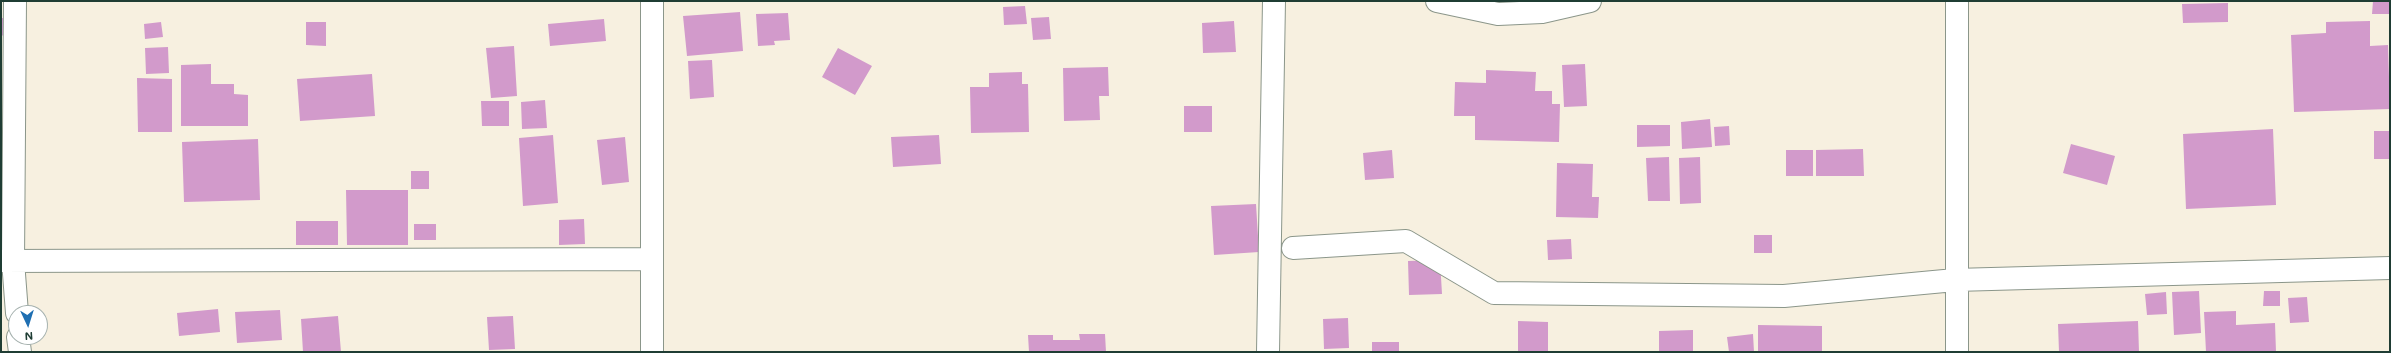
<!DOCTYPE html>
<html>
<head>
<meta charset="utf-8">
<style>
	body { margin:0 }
	#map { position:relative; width:2391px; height:353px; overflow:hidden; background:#f7f0e0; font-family:Mali,sans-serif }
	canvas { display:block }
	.frame { position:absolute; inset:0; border:2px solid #1f3d34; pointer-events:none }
	.north { position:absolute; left:8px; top:305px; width:40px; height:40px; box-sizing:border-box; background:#fff; border:1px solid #a5b1ae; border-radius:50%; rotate:176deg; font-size:11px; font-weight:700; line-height:16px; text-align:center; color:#1f3d34 }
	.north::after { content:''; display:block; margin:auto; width:14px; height:18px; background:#1f6fb2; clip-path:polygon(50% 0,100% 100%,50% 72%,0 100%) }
</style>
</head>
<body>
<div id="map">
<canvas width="2391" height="353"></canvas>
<div class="frame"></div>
<div class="north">N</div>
</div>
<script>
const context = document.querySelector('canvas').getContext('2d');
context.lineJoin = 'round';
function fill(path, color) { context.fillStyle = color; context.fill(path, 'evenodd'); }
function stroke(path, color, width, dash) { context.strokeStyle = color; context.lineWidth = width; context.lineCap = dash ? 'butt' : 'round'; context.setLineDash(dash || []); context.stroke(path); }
const building = new Path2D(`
	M2373,1H2390V14H2372Z
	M2228,3V22L2183,23L2182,4Z
	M1025,6L1027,24L1004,25L1003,7Z
	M740,12L743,51L687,56L683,16Z
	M788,13L790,40L774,41L775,45L758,46L756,14Z
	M1049,17L1051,39L1033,40L1031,18Z
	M1,18H3L4,35L1,36Z
	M604,19L606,41L550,46L548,24Z
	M1234,21L1236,52L1203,53L1202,23Z
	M2370,21V46L2388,45L2390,109L2294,112L2291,35L2326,33V22Z
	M161,22L163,37L145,39L144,24Z
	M306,22H326V46L306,45Z
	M514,46L517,96L491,98L486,48Z
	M168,47L169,73L146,74L145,48Z
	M838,48L872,66L855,95L822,77Z
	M712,60L714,97L690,99L688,61Z
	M211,64V84H234V94L248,95V126H181V65Z
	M1585,64L1587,106L1564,107L1562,65Z
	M1108,67L1109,96H1099L1100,120L1064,121L1063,68Z
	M1486,70L1536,72L1535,91H1552V104H1560L1559,142L1475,140V116H1454L1455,82L1486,83Z
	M1022,72V84H1028L1029,132L971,133L970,87H989V73Z
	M372,74L375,116L300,121L297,79Z
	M137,78L172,79V132H138Z
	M545,100L547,128L522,129L521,102Z
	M481,101H509V126H482Z
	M1184,106H1212V132H1184Z
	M1710,119L1712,147L1682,149L1681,122Z
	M1637,125H1670V146L1637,147Z
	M1729,126L1730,145L1715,146L1714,127Z
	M2273,129L2276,205L2186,209L2183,134Z
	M2374,131H2390V159H2374Z
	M553,135L558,203L523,206L519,138Z
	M939,135L941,164L893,167L891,137Z
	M625,137L629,182L602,185L597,140Z
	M258,139L260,200L184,202L182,142Z
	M2071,144L2115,156L2107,185L2063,173Z
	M1863,149L1864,176H1816V150Z
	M1392,150L1394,178L1365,180L1363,153Z
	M1786,150H1813V176H1786Z
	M1669,157L1670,201H1648L1646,158Z
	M1700,157L1701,203L1680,204L1679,158Z
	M1557,163L1593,164L1592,197H1599L1598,218L1556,217Z
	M411,171H429V189H411Z
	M346,190H408V245H347Z
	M1256,204L1259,252L1214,255L1211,206Z
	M584,219L585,244L559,245V220Z
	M296,221H338V245H296Z
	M414,224H436V240H414Z
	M1754,235H1772V253H1754Z
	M1571,239L1572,259L1548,260L1547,240Z
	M1440,260L1442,294L1409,295L1408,261Z
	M2199,291L2201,333L2174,335L2172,292Z
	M2264,291H2280V306H2263Z
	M2166,292L2167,314L2147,315L2145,294Z
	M2307,297L2309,322L2290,323L2288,298Z
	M218,309L220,332L179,336L177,313Z
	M280,310L282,340L237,343L235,312Z
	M2236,311V325L2275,323L2276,352H2206L2204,312Z
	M338,316L341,352H303L301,319Z
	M513,316L515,349L489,350L487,317Z
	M1348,318L1349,348L1324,349L1323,319Z
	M1518,321L1548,322V352H1518Z
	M2138,321L2139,352H2059L2058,324Z
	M1758,325L1822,326V352H1758Z
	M1693,330V352H1659V331Z
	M1079,334H1105L1106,352H1029L1028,335H1053V340H1080Z
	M1753,334L1754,352H1729L1727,337Z
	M1372,342H1399V352H1372Z`);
const minor = new Path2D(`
	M15,1L13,261L17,313
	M1437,1L1498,14L1542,12L1590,1
	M1957,1V352
	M1293,248L1406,241L1494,293L1784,296L1955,280L2390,268
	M1,261L652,259
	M18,337L20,352
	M652,352V1
	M1268,352L1274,1`);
fill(building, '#d29acb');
stroke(minor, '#8b968a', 24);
stroke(minor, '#fff', 22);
</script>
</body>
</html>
